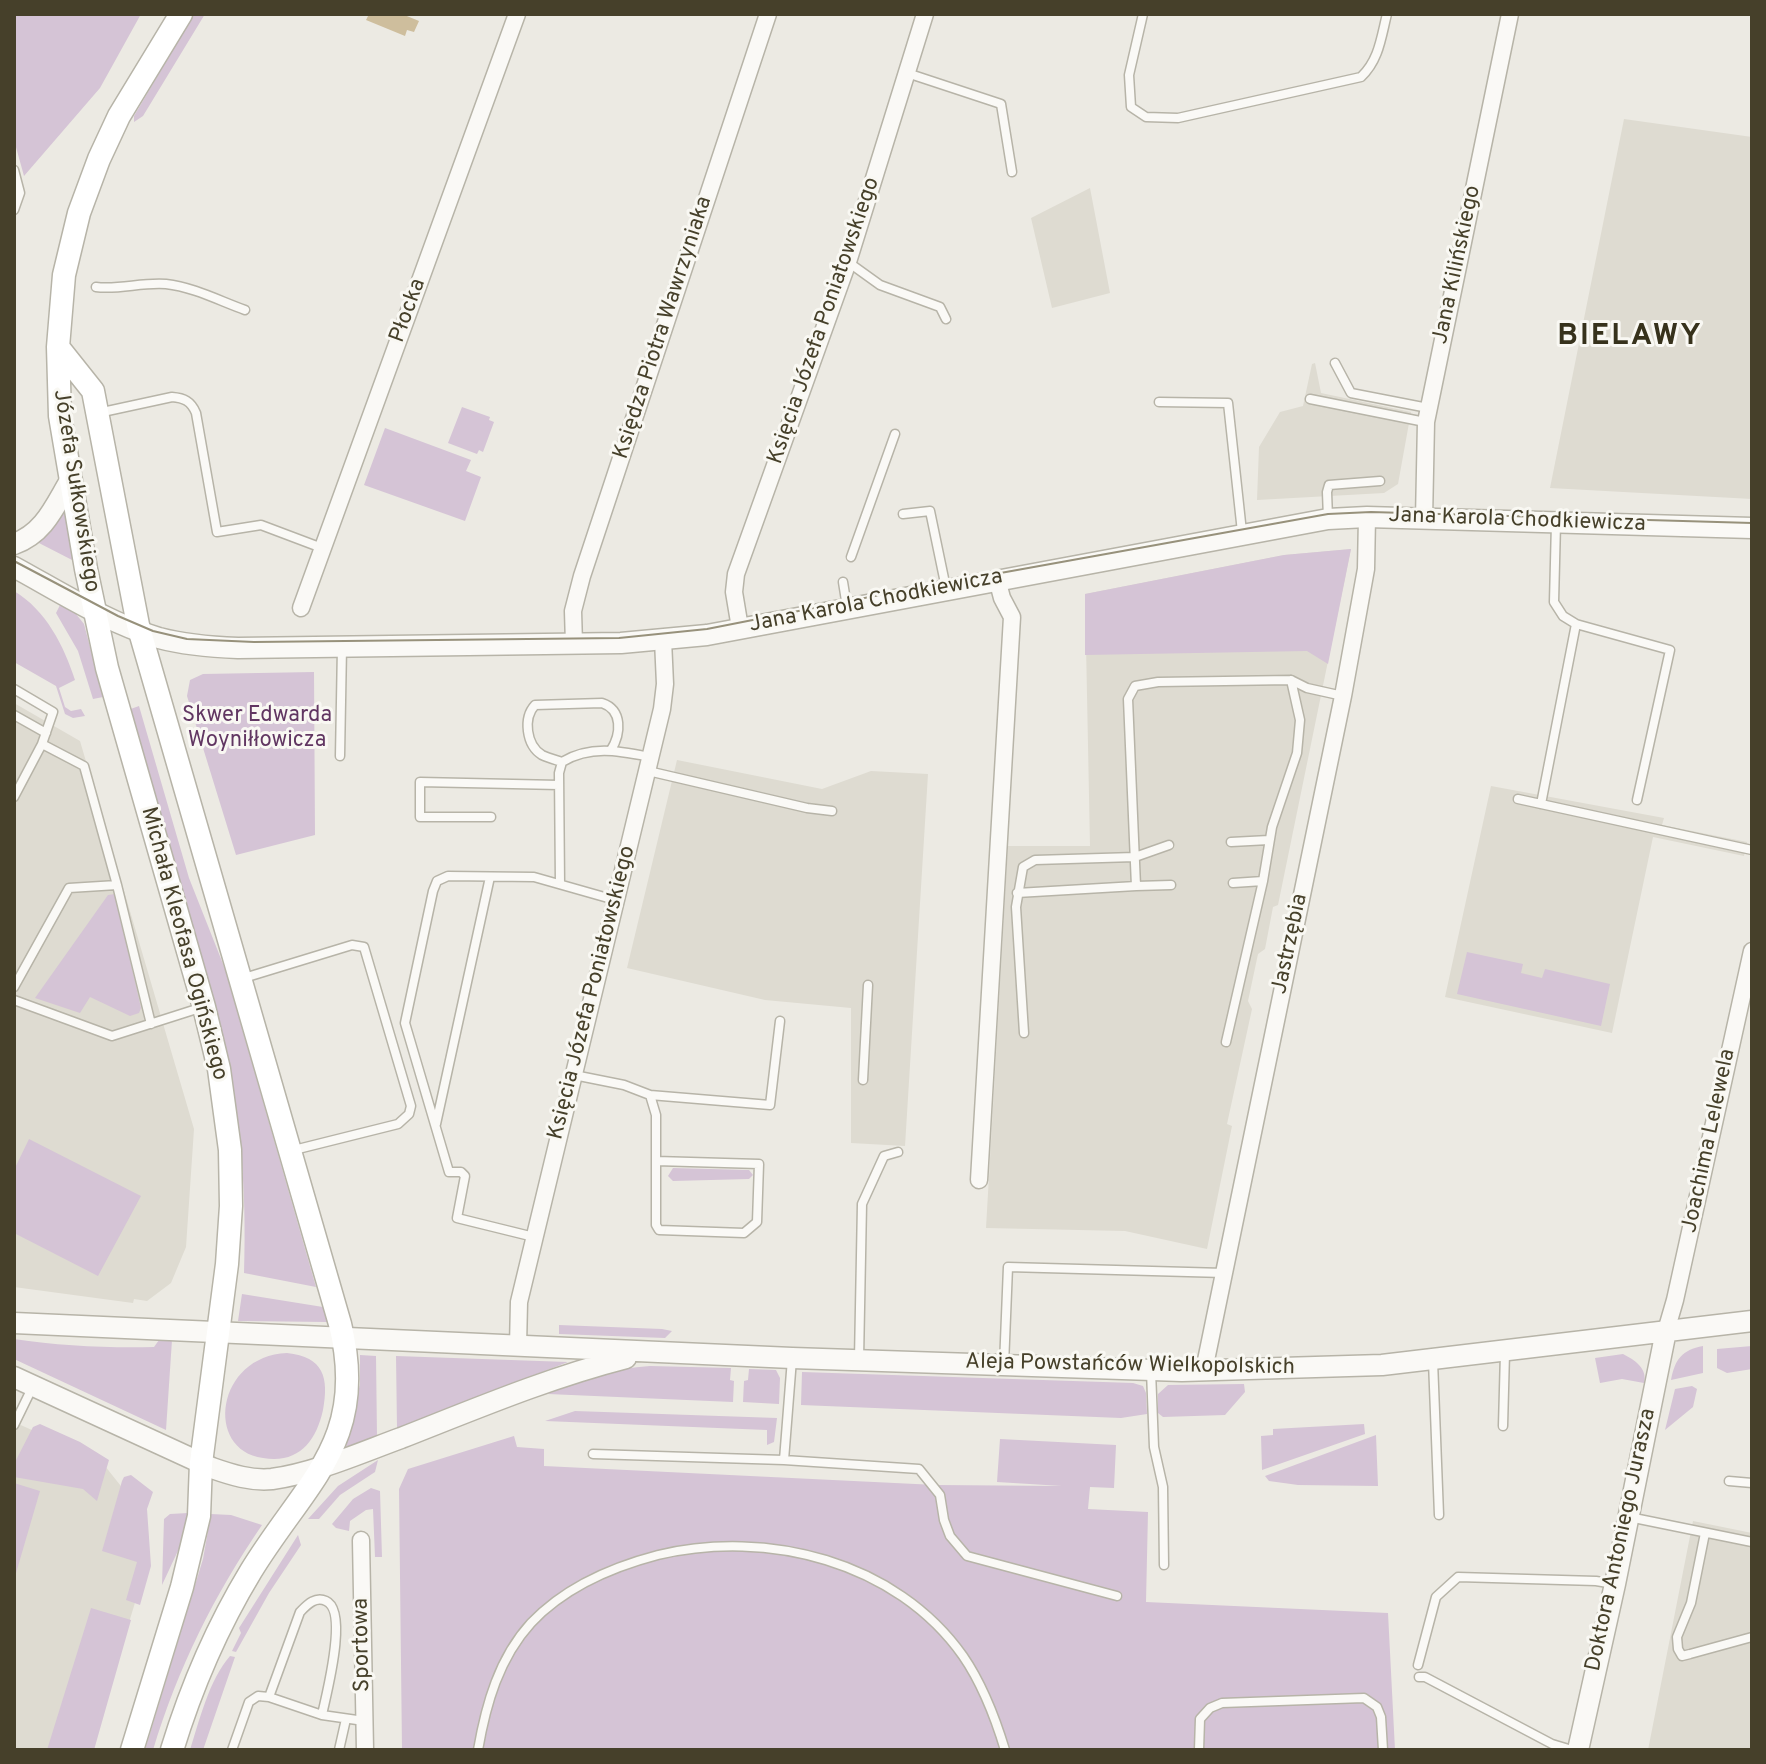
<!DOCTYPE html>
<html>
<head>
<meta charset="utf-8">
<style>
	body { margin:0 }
	#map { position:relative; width:1766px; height:1764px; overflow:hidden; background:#eceae3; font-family:Overpass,sans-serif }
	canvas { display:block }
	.frame { position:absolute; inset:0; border:16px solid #46402a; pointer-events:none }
</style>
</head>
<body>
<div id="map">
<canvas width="1766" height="1764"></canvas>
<div class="frame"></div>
</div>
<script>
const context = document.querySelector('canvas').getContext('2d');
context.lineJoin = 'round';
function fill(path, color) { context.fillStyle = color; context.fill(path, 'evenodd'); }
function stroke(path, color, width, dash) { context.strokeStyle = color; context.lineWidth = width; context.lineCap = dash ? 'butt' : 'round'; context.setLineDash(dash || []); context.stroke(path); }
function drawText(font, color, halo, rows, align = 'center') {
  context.font = font + ' Overpass,sans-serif'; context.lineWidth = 6; context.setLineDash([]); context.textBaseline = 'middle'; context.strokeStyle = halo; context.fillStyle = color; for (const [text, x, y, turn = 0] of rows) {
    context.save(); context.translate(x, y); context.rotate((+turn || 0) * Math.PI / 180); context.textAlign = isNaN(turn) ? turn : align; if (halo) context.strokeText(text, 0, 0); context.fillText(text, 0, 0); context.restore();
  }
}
const built = new Path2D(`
	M1624,119L1752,137V499L1550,488Z
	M1090,188L1110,293L1052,308L1031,218Z
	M1315,363L1321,393L1411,412L1398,484L1384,493L1257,500L1259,447L1280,412L1303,406L1312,364Z
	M1351,549L1278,905L1273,907L1265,949L1258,954L1248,1001L1252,1009L1227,1124L1232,1126L1207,1249L1125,1231L986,1228L1008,846H1090L1085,594L1284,555Z
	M14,703L80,741L194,1129L186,1247L171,1283L147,1301L134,1299L133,1303L14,1287Z
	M677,760L822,789L871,771L928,774L905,1146L851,1143V1008L765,1000L627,968Z
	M1491,786L1664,818L1662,825L1747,842L1744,856L1653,837L1612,1033L1445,997Z
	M14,1422L101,1461L128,1495L145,1570L90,1750H14Z
	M1693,1521L1752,1533V1750H1648Z`);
const green = new Path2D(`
	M14,14H141L100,88L24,176L14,140Z
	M194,14H205L143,116L134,122V116Z
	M462,407L490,417L489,420L494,422L483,452L479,450L477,454L448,443Z
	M385,428L471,460L466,471L481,477L465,521L364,485Z
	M63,512H65L74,561L37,542Z
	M1351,549L1328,664L1307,651L1085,655V594L1284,555Z
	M14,591C46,610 64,646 75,680L59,688L65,707L71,711L81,709L85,716L73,718L65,714L56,686L14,662Z
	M61,603L76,614L84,624L103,697L93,699L78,651L56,613Z
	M314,672L315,835L236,855L187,696L190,680L203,674Z
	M139,706L189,878L225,969L316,1287L244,1273C247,1184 240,1110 220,1023L128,710Z
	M115,894L141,1008L139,1013L130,1016L90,997L80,1013L35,998L108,895Z
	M1467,952L1523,964L1521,973L1542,978L1545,969L1610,984L1601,1026L1457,994Z
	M29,1139L141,1196L98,1276L14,1233V1170Z
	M673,1168L749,1170L753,1175L749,1179L673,1181L668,1176Z
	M242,1294L323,1307L328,1322L238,1321Z
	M559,1325L662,1329L672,1331L665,1338L559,1334Z
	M14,1339C60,1346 107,1348 154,1347L159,1340H172L166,1430L14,1359Z
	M1703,1346V1373L1671,1380C1675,1359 1682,1350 1703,1346Z
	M1752,1346V1369L1727,1373L1717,1368V1349Z
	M287,1353C324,1357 329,1378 323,1410C316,1442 298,1464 263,1458C204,1450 216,1356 287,1353Z
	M1623,1354C1635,1360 1648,1369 1644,1383L1622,1379L1600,1383L1595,1358Z
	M360,1355L376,1356L377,1436L346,1447L360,1384Z
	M396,1356L568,1362L397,1428Z
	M650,1366L731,1368L730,1380L734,1381L733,1402L548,1394C581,1379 614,1368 650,1366Z
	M749,1369L776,1370L780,1378L779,1404L743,1402L744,1381L748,1380Z
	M802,1372L1133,1383L1143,1386L1146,1393L1147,1414L1121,1418L801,1405Z
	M1244,1384L1245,1392L1225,1415L1163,1417L1158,1413V1394L1168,1385Z
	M1692,1386L1697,1389L1693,1407L1665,1430L1675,1389Z
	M575,1411L777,1418L774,1442L767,1445V1430L545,1421Z
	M40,1424L80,1442L109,1460L97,1501L83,1489L14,1477V1464L33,1427Z
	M1364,1424L1365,1434L1262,1470L1261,1436L1273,1435V1429Z
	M1376,1435L1378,1486L1298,1485L1269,1481L1265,1476Z
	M514,1436L517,1447L544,1449V1466L936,1485L1062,1486L997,1482L1000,1439L1116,1445L1114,1488L1090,1487L1088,1509L1148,1512L1146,1602L1388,1613L1395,1750H402L399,1489L408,1469Z
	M378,1460L375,1472L340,1495L319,1519H308L338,1486Z
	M131,1475L153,1492L147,1509L151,1566L140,1605L126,1600L137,1562L102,1551L122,1481L124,1477Z
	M14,1483L40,1491L14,1580Z
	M371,1488L380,1491L382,1557H375L373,1509L366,1510L350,1521L349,1531L336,1528L332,1524L353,1499Z
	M188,1513L183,1540L162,1585L164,1519L170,1514Z
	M211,1514L231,1515L262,1525C214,1595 178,1668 153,1750H145L203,1559Z
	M298,1535L301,1545L269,1593L236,1652L232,1651L241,1633L239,1628Z
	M91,1608L131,1620L94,1750H47Z
	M230,1656L235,1657L203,1750H190C200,1719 209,1680 230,1656Z`);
const water = new Path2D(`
	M369,14H402L419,21L414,32L407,30L405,36L366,20Z`);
const service = new Path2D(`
	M1143,14L1129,75L1131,107L1146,117L1178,118L1361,77C1379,60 1381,38 1387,14
	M907,73L1001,104L1012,172
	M14,170L20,193L14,210
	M848,262L880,285L940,307L946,319
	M96,287C119,290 142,282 166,284C193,287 220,301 245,310
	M1335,363L1351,393L1428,408
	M1310,399L1425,422
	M1159,402L1228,403L1242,532
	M98,413L172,397C184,398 191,401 196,413L217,532L261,525L322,548
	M903,514L930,511L946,588
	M1328,518L1327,492L1329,485L1380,481
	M1556,523L1554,602L1563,616L1576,624L1670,650L1637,800
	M851,557L895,434
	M843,582L847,607
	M14,689L53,712L42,744L84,766L117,885
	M14,715L46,733
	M340,756L342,647
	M562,762C556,760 548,758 542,755C526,745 523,718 535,705L602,703C623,710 621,734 611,750
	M648,771L807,808L832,811
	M14,797L42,744
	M1518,799L1752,850
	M1541,804L1576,624
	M491,817H420V782L559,785
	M1231,842L1269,840
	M1233,883L1263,881
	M560,884L559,773L562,762C591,745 619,751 650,757
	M1171,885L1136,886L1128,699L1135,686L1158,682L1291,680
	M1017,893L1136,886
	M244,978L352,945L364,947L411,1106L409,1114L398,1124L290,1151
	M14,987L69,888L117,885L151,1024
	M14,1000L112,1036L203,1007
	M1024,1033L1016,907L1023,867L1035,860L1135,857L1169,845
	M1226,1042L1263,881L1272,827L1297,753L1300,720L1291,680L1307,688L1343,696
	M574,1075L624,1085L650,1095L656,1115V1225L659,1230L744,1233L757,1222L759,1164L656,1161
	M863,1080L868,985
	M650,1095L770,1105L780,1021
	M436,1124L490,877
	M534,1237L457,1218L465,1176L461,1172H449L405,1023L433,891L437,881L448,876L534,877L615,900
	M859,1359L862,1204L884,1156L898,1152
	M1433,1361L1439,1515
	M1004,1365L1008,1267L1224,1273
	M1151,1371L1154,1447L1163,1487L1164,1565
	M14,1425L33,1386
	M1503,1426L1505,1353
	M593,1454L784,1460L919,1469L940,1495L944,1520L950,1536L967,1556L1117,1596
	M784,1460L792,1359
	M1729,1481L1752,1483
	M1629,1517L1752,1542
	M1705,1533L1691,1603L1677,1637L1678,1649L1682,1656L1690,1654L1752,1637
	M1418,1665L1436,1597L1458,1577L1596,1581L1614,1584
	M1419,1677H1425L1552,1744L1572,1750
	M322,1715C326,1695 349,1611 326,1601C315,1596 307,1605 300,1612L269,1697L322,1715L364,1721
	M232,1750L249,1702L258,1696L269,1697
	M339,1750L346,1719
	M478,1750C486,1704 499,1658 531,1623C565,1587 612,1567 658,1555C767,1529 896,1561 963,1656C983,1685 995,1717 1005,1750
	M1199,1750L1200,1719L1210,1708L1222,1703L1364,1698L1377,1707L1381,1717L1383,1750`);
const minor = new Path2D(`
	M1424,519L1426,422L1510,14
	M301,608L517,14
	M740,628L734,592L736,574L848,262L925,14
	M574,644L573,611L582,576L768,14
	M979,1180L1012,617L1002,598L997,579
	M1666,1331L1675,1300L1752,951
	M518,1346L519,1302L662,709L665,684L663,640
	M1204,1370L1343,696L1366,569L1367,517
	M361,1540L365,1750`);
const tertiary = new Path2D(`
	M14,544C45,533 55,505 71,479
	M14,567C60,592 108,623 159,638C185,645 211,647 238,648L621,643L707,635L1328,519L1367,517L1752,528
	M14,1323L792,1358L1182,1371L1382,1365L1752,1321
	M14,1377L212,1468C232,1475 251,1481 272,1479C315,1473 360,1453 401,1438C475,1409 548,1378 626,1358
	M1578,1750L1615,1584L1666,1331`);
const secondary = new Path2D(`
	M58,347L93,391L138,625L340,1324C369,1441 306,1481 251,1571C217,1627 191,1688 172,1750
	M132,1750L182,1587L199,1516L201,1463L227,1264L231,1206L230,1150L219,1069L204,1007L107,668L86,569L60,416L58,347L64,275L79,213L99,159L119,116L181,14`);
const tram = new Path2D(`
	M14,561L118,616L153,631L187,639L254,642L619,638L707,629L895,592L1328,514L1371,512L1752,523`);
const streetNames = [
	["Jana Kilińskiego",1458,265,-78],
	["Płocka",409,311,-70],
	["Księcia Józefa Poniatowskiego",825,321,-71],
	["Księdza Piotra Wawrzyniaka",664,328,-72],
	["Józefa Sułkowskiego",75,491,81],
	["Jana Karola Chodkiewicza",1517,521,2],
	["Jana Karola Chodkiewicza",876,602,-11],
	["Michała Kleofasa Ogińskiego",183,944,75],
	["Jastrzębia",1291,944,-78],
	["Księcia Józefa Poniatowskiego",593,993,-76],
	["Joachima Lelewela",1710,1141,-78],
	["Aleja Powstańców Wielkopolskich",1130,1366,1],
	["Doktora Antoniego Jurasza",1622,1540,-78],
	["Sportowa",363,1645,-91]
];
const parkNames = [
	["Skwer Edwarda",257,717],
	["Woyniłłowicza",257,742]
];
const districtNames = [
	["BIELAWY",1630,338]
];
fill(built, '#dedbd1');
fill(green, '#d5c4d6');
fill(water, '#cebe9d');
stroke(service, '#b7b4a8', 11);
stroke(minor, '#b7b4a8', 19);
stroke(tertiary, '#b7b4a8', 23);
stroke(secondary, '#b7b4a8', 25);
stroke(service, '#faf9f6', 8);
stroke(minor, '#faf9f6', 16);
stroke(tertiary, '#faf9f6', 20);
stroke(secondary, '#fff', 22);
stroke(tram, '#97917b', 2);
drawText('22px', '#46402a', '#f9f8f3', streetNames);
drawText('22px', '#613662', '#f9f8f3', parkNames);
context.letterSpacing = '2px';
drawText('bold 30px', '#37321c', '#f9f8f3', districtNames);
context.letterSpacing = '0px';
</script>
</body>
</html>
